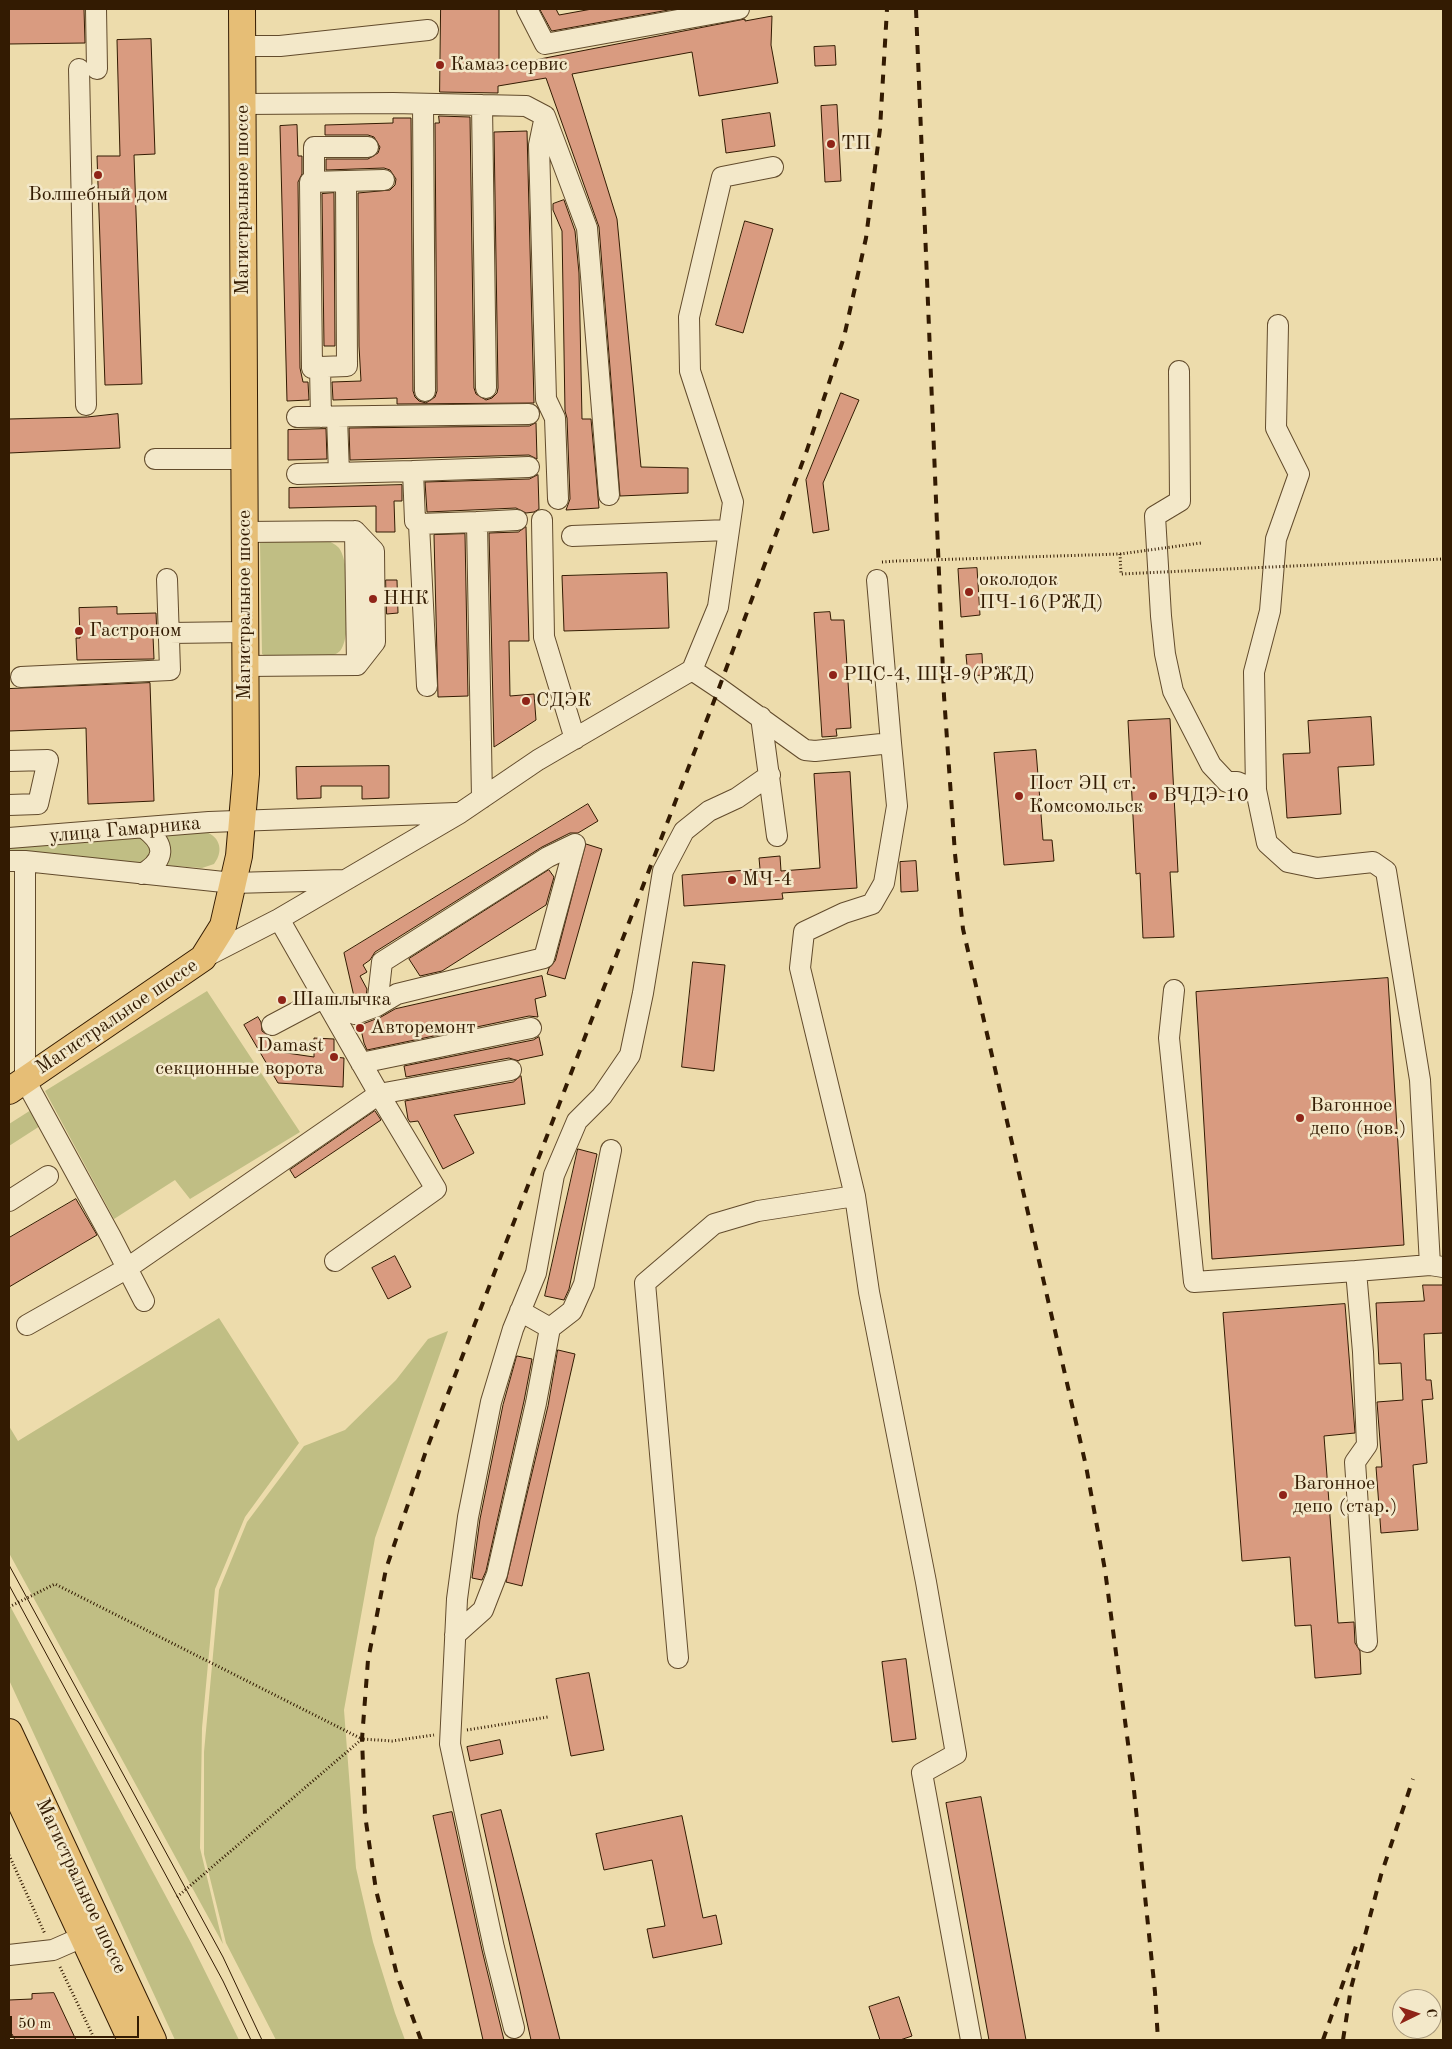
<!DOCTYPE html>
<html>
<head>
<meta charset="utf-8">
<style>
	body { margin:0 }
	#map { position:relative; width:1452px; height:2049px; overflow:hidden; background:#eddcac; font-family:"Old Standard TT",serif }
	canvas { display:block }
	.frame { position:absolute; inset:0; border:10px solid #331b02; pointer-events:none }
	.north { position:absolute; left:1392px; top:1989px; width:50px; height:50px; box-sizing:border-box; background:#f3e8c9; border:1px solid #a69679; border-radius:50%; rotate:86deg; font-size:14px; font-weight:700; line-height:20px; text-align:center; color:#331b02 }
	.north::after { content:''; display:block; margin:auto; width:18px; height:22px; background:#8f2418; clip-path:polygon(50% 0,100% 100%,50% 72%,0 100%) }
	.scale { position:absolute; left:10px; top:2016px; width:129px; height:22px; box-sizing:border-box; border:2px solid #331b02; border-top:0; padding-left:6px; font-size:15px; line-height:18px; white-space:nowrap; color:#331b02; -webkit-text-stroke:4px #f3e8c9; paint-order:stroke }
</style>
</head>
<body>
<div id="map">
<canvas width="1452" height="2049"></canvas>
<div class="frame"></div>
<div class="north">С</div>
<div class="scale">50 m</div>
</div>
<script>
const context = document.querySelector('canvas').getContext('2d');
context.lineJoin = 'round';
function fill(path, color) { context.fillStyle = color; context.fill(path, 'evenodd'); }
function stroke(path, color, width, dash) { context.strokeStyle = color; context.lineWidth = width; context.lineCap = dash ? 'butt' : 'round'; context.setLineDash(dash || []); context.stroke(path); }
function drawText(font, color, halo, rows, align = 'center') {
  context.font = font + ' "Old Standard TT",serif'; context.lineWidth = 5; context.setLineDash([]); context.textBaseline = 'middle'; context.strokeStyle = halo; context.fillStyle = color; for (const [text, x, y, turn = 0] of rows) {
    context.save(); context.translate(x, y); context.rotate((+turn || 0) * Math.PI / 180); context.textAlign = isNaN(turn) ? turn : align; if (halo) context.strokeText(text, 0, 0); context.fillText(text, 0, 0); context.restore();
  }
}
const green = new Path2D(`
	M291,537C307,538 326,536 338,547C351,559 352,639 340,651C328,663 286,658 269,658L262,654L260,543Z
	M202,831C219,834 225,850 214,864L202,868L9,854V845Z
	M207,991L300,1132L190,1199L175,1180L114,1219L45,1091Z
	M31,1110L40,1126L9,1146V1124Z
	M219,1318L299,1443L245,1517L215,1589L202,1728L200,1848L223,1944L9,1553V1426L18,1441Z
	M448,1331L375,1538L344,1710L356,1868L373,1942L395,2013L405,2040H276L226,1943L204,1854V1752L219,1590L247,1522L304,1446L345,1430L396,1380L428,1339Z
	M9,1604L191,1943L239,2040H175L9,1680Z`);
const building = new Path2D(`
	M9,9H84L85,43L9,44Z
	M441,9H499V67L745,19V21L772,16L771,45L778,83L699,96L692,52L572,74L617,219L641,467L688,468V493L620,496L599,227L546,78L498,86V93L440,92Z
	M540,9H556L559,15L592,9H674L552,31Z
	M151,39L155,154L134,155L142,384L105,385L97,156H120L117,40Z
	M835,46L836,65L815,66L814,47Z
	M837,105L841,181L825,182L821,106Z
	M770,113L775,146L726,153L722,120Z
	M439,116L470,117L474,388L476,394L486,400L492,398L497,393L498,388L494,132L527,131L534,403L397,404V398L333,400L332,382L361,381L359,346L358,193L390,190L395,185L396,179L390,170L384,168L326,170V159H368L378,153L380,147L374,137L368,135H325V125L393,123V118H411L413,391L415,397L419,401L426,403L435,397L437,391L435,123H439Z
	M297,125L298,156H302V174L298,182L300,368L303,382H308L309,400L287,401L280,126Z
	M334,193L335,346H324L322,194Z
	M564,200L575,231L579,273L582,419H591L599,508L566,510L570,499L567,418L565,411L562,231L553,210V204Z
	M745,221L773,229L743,333L716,325Z
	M841,393L859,400L823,483L829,530L813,533L806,480Z
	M118,414L120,448L9,453V419L87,417Z
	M536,423L537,459L529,455L350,460L349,428L529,426Z
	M326,429L327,459L288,460V430Z
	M538,475L539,509L534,512L526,513L516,508L427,512L425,482L529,479Z
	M402,485V501H394L395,532H376V506L289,508V488Z
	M526,527L529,641H509L510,696L534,694L536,720L494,747L489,533L518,532Z
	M465,534L468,696L438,697L434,535Z
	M977,568L980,615L961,617L958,569Z
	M667,573L669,628L564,631L562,576Z
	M386,580H397L398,613L387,614Z
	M117,607V614L156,613L157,636H153L154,659L77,660L76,638H80L79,608Z
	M830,612L831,620H844L851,728L836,729L837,736L822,737L814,613Z
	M982,654L983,675L968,676L966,655Z
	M150,683L154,801L88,804L86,728L9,731V689Z
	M1371,717L1374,765L1338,767L1341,814L1287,818L1283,754L1310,753L1308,721Z
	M1170,719L1178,872H1170L1174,937L1143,938L1140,873L1136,874L1128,721Z
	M1036,750L1043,840H1052L1054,861L1004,865L994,753Z
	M389,766V798L362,799V786H321V798L297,799L296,767Z
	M850,772L857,888L782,893L783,899L684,906L682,875L760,869L759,858L780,856L781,871L820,868L814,774Z
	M588,804L598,821L578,833H570L542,847L375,952L370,960L363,965L367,972L360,976L367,989L366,997L355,1001L344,953Z
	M586,844L602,849L565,979L547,974L549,968L555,961Z
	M916,861L918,891L901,892L900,862Z
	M549,870L554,877L546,905L442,971L420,976L409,959Z
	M693,962L725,965L714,1071L682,1067Z
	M542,976L546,996L535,999L538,1017L529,1016L367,1050L364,1043L360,1025L381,1017L395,1009Z
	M1388,978L1404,1245L1212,1259L1196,992Z
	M258,1017L261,1022L262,1031L270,1037L280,1052L314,1057V1038L334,1039V1057L344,1058L343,1087L278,1083L244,1025Z
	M539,1037L543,1055L519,1060V1061L509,1058L406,1077L404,1066L533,1040Z
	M521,1076L525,1104L454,1115L474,1153L443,1169L418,1121L410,1122L408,1119L405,1101L513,1082Z
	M375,1111L381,1120L295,1178L290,1170Z
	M578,1149L597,1154L569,1289L564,1300L545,1296Z
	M76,1199L97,1235L9,1287V1238Z
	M395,1256L411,1287L388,1299L372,1268Z
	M1423,1285H1443V1333L1424,1334L1426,1380H1431L1433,1399L1422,1400L1427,1463L1413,1465L1418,1530L1381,1533L1376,1467H1382L1377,1402L1403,1400L1401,1363L1379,1364L1376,1303L1424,1301Z
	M1345,1304L1355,1433L1324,1436L1338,1623L1354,1622L1355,1643L1360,1651L1361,1674L1315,1678L1311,1625L1295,1626L1290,1557L1242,1561L1223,1313Z
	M558,1350L575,1354L522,1586L506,1582L548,1406Z
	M517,1356L532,1359L524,1401L486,1571L482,1580L472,1578L480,1519L503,1405Z
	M906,1659L916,1739L892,1742L882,1662Z
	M589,1673L604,1750L571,1756L556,1679Z
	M500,1740L503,1754L470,1761L467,1747Z
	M981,1797L1026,2040H989L946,1803Z
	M501,1810L560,2040H531L481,1815Z
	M452,1812L482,1950L504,2040H483L433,1816Z
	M682,1816L703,1918L716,1915L722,1944L653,1958L647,1929L665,1926L652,1860L604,1870L596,1834Z
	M54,1993L76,2040H15L12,2034H9V2000L32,1999V1994Z
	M899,1997L912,2036L900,2040H880L869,2007Z`);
const path = new Path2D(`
	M882,562L896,561
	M9,1607L55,1584L362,1739
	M467,1730L548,1717
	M9,1855L45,1934
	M177,1897L362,1739L392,1741L434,1735
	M60,1967L95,2040`);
const minor = new Path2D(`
	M96,9L97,69
	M527,9L545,44L739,9
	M242,46H280L428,30
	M79,69L86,405
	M242,104L393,103L526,106L545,116L587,228L609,495
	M423,104L425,391
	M482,105L486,388
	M545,116L539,145L546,399L555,418L558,499
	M314,182V147H368
	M320,367L312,368L310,182L346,181
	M1179,371L1180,501L1155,516L1161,616L1165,654L1173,691L1211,765L1227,782H1237L1256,790L1267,843L1288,862L1317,868L1373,862L1386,871L1420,1080L1430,1265
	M297,417L529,414
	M321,417L320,367L347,366L346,181L384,180
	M337,417L339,473
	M155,459H245
	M297,474L413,471
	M542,520L544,637L575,739
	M419,524L415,521L413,471L529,467
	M355,531L357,665
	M245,532L355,531L374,551L375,642L357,665
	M572,536L728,530
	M877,580L891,743
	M169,633L246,632
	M246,666L357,665
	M692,670L718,607L733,502L690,371L689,317L722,177L773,167
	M21,677L170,670L167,579
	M427,686L419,524L477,522
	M761,717L777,836
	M9,761L48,760L38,804L9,805
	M1256,790L1254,672L1270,611L1276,539L1299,474L1276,428L1278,325
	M482,798L477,522L517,520
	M9,838L209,822L456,813
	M9,861H25L233,883L343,880
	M25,861V1080L111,1237L144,1301
	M142,874C165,860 167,845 144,828
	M279,919L379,1094L511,1070
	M203,958L279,919L460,813L538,760L692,670L719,688L805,750L815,751L891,743L897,806L884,883L872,904L844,913L804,932L800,968L855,1196L869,1292L926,1582L956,1754L922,1773L971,2040
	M1174,990L1169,1038L1194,1282L1356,1271
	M325,1001L355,1014L377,1006L397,994L544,958L575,844L548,857L382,962L377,1006
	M272,1025L323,998
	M361,1063L531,1028
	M9,1201L48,1176
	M27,1325L126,1269L379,1094L436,1189L335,1261
	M550,1328L572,1311L584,1284L611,1150
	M455,1635L483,1610L497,1574L536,1403L550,1328L520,1311
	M1367,1642L1355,1462L1367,1445L1363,1352L1356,1271L1430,1265L1443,1267
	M678,1658L645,1283L714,1224L758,1211L855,1196
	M9,1955L53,1950L94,1932
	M514,2028L494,1948L450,1744L457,1599L468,1517L491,1402L513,1329L536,1273L554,1175L577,1121L602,1096L630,1055L643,993L663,871L684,831L709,811L737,798L770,775`);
const major = new Path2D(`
	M9,1091L203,958L223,926L239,856L246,774L242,9
	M9,1732L153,2040
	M9,1778L131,2040`);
const tram = new Path2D(`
	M9,1565L223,1957L262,2040
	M9,1585L223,1981L251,2040`);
const rail = new Path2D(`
	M916,9L944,696L955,854L963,929L1086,1466L1105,1570L1133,1781L1155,1992L1158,2040
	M421,2040L397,1975L376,1890L365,1815L362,1739L368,1660L386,1569L426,1451L719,688L807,450L844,337L866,238L880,129L887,9
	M1323,2040L1356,1946
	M1343,2040L1351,1988L1381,1875L1413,1779`);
const pathBridge = new Path2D(`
	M1120,554L1201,543
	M896,561L1120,554L1121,574L1443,559`);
const markers = [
	[440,65,5,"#8f2418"],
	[831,144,5,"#8f2418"],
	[98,175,5,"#8f2418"],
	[969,592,5,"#8f2418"],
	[373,599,5,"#8f2418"],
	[79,631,5,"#8f2418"],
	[833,675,5,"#8f2418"],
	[526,701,5,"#8f2418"],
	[1019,796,5,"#8f2418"],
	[1153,796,5,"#8f2418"],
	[732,880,5,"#8f2418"],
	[282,1000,5,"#8f2418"],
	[360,1028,5,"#8f2418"],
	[334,1057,5,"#8f2418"],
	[1300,1118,5,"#8f2418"],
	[1283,1495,5,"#8f2418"]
];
const poiNames = [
	["Камаз сервис",450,65],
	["ТП",841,144],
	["Волшебный дом",98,195,"center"],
	["околодок",979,580],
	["ПЧ-16(РЖД)",979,603],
	["ННК",383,599],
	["Гастроном",89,631],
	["РЦС-4, ШЧ-9(РЖД)",843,675],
	["СДЭК",536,701],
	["Пост ЭЦ ст.",1029,784],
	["Комсомольск",1029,807],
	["ВЧДЭ-10",1163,796],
	["МЧ-4",742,880],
	["Шашлычка",292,1000],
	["Авторемонт",370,1028],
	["Damast",324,1046,"right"],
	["секционные ворота",324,1069,"right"],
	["Вагонное",1310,1106],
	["депо (нов.)",1310,1129],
	["Вагонное",1293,1484],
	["депо (стар.)",1293,1507]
];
const streetNames = [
	["Магистральное шоссе",243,200,-90],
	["Магистральное шоссе",245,605,-90],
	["улица Гамарника",125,830,-5],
	["Магистральное шоссе",117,1017,-34],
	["Магистральное шоссе",81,1886,65]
];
fill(green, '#c0be84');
fill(building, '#d99b80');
stroke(building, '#331b02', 1);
stroke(minor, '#624b2c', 22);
stroke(major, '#331b02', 28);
stroke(path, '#331b02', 3, [1, 2.5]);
stroke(minor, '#f3e8c9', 20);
stroke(major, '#e6be76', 26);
stroke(tram, '#331b02', 1);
stroke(rail, '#331b02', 4, [9, 9]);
stroke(pathBridge, '#331b02', 3, [1, 2.5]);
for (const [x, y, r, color] of markers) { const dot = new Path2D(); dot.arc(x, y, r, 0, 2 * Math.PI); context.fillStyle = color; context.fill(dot); stroke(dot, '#f3e8c9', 2); }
drawText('20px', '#331b02', '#f3e8c9', poiNames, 'left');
drawText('20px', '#331b02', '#f3e8c9', streetNames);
</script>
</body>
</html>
